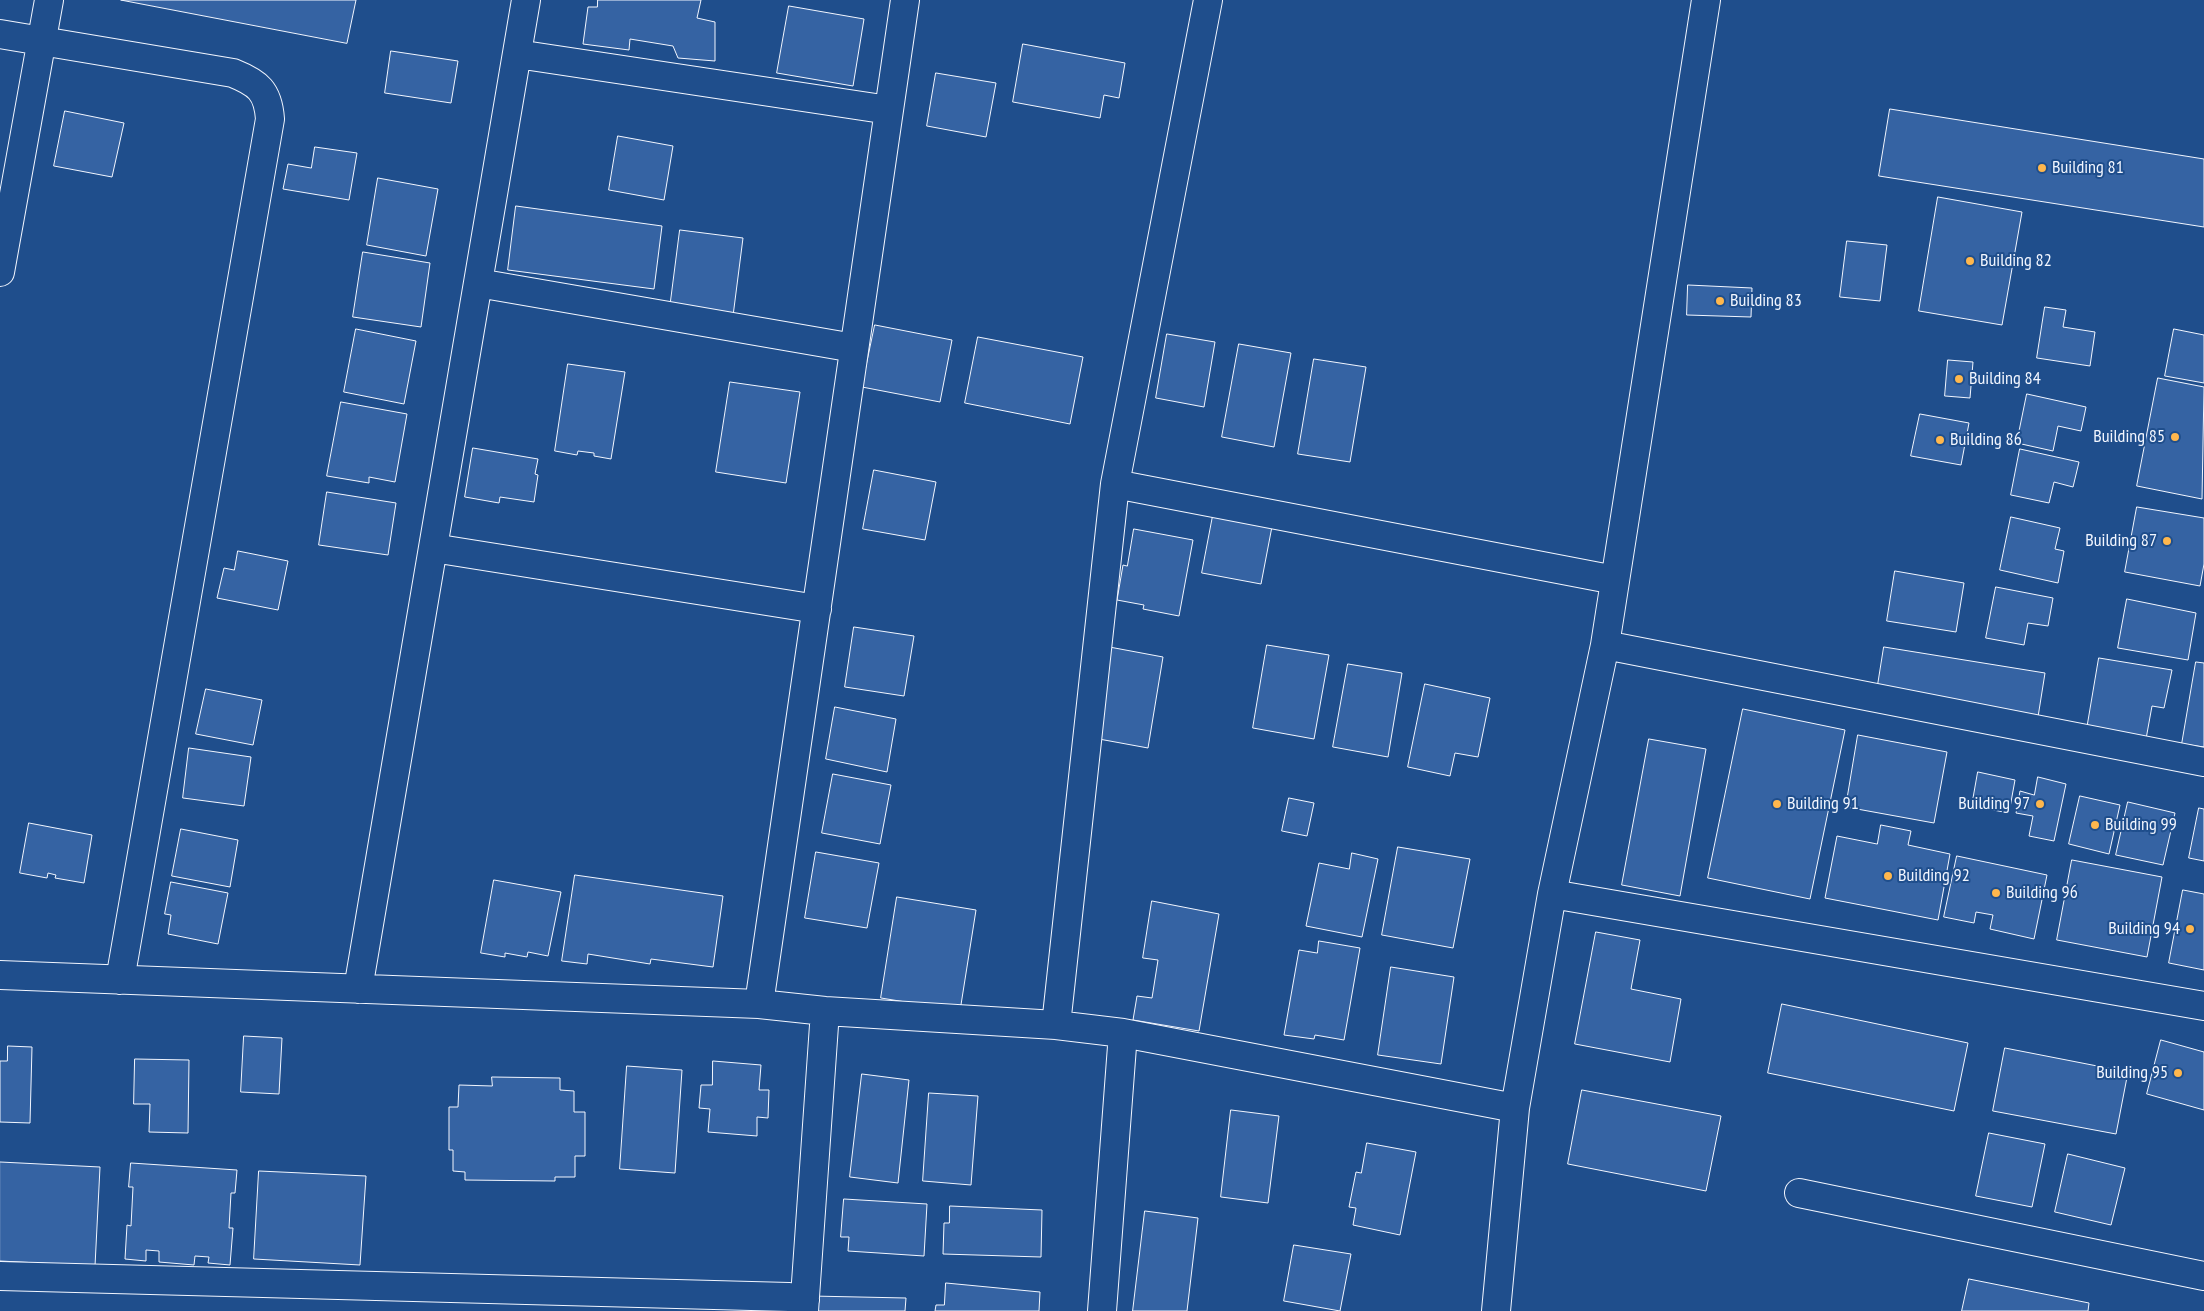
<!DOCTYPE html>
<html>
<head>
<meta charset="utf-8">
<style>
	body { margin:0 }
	canvas { display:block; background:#1f4e8c }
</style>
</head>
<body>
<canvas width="2204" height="1311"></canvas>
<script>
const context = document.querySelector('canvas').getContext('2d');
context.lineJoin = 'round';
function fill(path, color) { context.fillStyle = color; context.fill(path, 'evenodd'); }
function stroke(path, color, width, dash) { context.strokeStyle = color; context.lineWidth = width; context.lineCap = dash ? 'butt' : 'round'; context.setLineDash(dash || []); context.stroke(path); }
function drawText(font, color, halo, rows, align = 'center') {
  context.font = font + ' "PT Sans Narrow",sans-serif'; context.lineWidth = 4; context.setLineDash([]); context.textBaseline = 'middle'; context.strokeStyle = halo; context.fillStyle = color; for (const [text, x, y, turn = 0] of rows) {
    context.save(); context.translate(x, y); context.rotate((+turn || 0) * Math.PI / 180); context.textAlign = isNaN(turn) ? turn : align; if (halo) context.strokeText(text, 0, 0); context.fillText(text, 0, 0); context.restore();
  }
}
const building = new Path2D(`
	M121,0H356L347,43Z
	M598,0H701L697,18L715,22V61L678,58L673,46L630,39L629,50L583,44L588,7H597Z
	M789,6L864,19L853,86L777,73Z
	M1023,44L1125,63L1119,98L1104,95L1100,118L1013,102Z
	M391,51L458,61L451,103L385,93Z
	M936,73L996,83L986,137L927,126Z
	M1890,109L2204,159V227L1879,176Z
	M65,111L124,123L112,177L54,166Z
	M618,136L673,146L664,200L609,190Z
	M315,147L357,153L349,200L283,189L288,164L311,168Z
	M378,178L438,189L426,256L367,245Z
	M1938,197L2022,212L2002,325L1919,311Z
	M516,206L662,226L654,289L508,270Z
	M680,230L743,238L733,316L670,308Z
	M1847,241L1887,245L1880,301L1840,297Z
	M363,252L430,263L421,327L353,317Z
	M1688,285L1752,288L1751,317L1687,315Z
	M2045,307L2066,310L2063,327L2095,332L2090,366L2037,358Z
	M875,325L952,340L940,402L862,387Z
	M356,329L416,341L404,404L344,392Z
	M2174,329L2204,335V383L2165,376Z
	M1167,334L1215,342L1204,407L1156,398Z
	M978,337L1083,357L1070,424L965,403Z
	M1239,344L1291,353L1274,447L1222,437Z
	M1314,359L1366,367L1350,462L1298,454Z
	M1948,360L1973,362L1970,398L1945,396Z
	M568,364L625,372L611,459L594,456V453L578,451L577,455L555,451Z
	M2158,378L2204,387L2202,499L2137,486Z
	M730,382L800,392L786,483L716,472Z
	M2027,394L2086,407L2081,431L2058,426L2053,451L2017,443Z
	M341,402L407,414L395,482L369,477V483L327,476Z
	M1920,414L1969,423L1961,465L1911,456Z
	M473,448L538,459L535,474L538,475L534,502L500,497L499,503L465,497Z
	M2020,449L2079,462L2073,487L2054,482L2049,503L2011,495Z
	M874,470L936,482L925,540L863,529Z
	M327,492L396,503L388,555L319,545Z
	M1215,505L1274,516L1261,584L1202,573Z
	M2137,507L2204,518V564L2200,586L2125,572Z
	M2011,517L2060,528L2055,549L2064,551L2058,583L2000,570Z
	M1134,529L1193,540L1179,616L1143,609L1144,605L1117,600L1123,565L1127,566Z
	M238,551L288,561L278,610L217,598L224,568L234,570Z
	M1895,571L1964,583L1956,632L1887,621Z
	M1996,587L2053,598L2048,626L2028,623L2024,645L1986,638Z
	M2127,599L2196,613L2188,660L2118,648Z
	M854,627L914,636L904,696L845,687Z
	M1267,645L1329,655L1314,739L1253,728Z
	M1104,646L1163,657L1148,748L1088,737Z
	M1884,647L2045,673L2038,717L1877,691Z
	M2099,658L2172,670L2164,708L2152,706L2146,739L2087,729Z
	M2196,662L2204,663V747L2182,744Z
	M1348,664L1402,673L1388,757L1333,747Z
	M1425,684L1490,698L1478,757L1455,753L1450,776L1408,767Z
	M206,689L262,700L253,745L196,734Z
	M835,707L896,719L887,772L826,759Z
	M1743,709L1845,730L1810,899L1708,878Z
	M1858,735L1947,752L1934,823L1846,807Z
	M1649,739L1706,749L1680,896L1622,885Z
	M189,748L251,757L244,806L183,798Z
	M1978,772L2015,780L2009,813L1972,806Z
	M833,774L891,785L880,844L822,833Z
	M2038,777L2066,784L2054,841L2029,836L2033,816L2016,813L2020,791L2034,795Z
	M2080,796L2120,805L2109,854L2069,844Z
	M1289,798L1314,803L1307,836L1282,831Z
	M2128,802L2175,813L2163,865L2116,855Z
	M2199,808L2204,809V861L2189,858Z
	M29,823L92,835L84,883L55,878L56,875L48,873L47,878L20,873Z
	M1881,825L1911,831L1908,845L1950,854L1938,920L1825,898L1837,836L1877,844Z
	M181,829L238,840L230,887L172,876Z
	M1398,847L1470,859L1453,948L1382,935Z
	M816,852L879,863L867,928L805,918Z
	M1352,853L1378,859L1362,937L1306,926L1319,863L1349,869Z
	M1957,856L2047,875L2034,939L1990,929L1993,915L1976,912L1974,923L1944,917Z
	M2072,860L2162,877L2147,957L2057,940Z
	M575,875L723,896L713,967L651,959L650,964L588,954L587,964L562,961Z
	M494,880L561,892L548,956L528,952L527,957L505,953V957L481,953Z
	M171,882L228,893L218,944L168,934L171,915L165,914Z
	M2183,890L2204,894V970L2169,963Z
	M897,897L976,910L960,1011L881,998Z
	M1152,901L1219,914L1199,1031L1133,1020L1137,996L1152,998L1158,960L1143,958Z
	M1596,932L1640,940L1631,989L1681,999L1670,1062L1575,1044Z
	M1319,941L1360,948L1344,1040L1315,1035L1314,1039L1284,1035L1299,950L1317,953Z
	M1391,967L1454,977L1441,1064L1378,1055Z
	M1782,1004L1968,1043L1954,1111L1768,1073Z
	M244,1036L282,1038L279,1094L241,1092Z
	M2161,1040L2204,1052V1110L2147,1094Z
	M8,1046L32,1047L30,1123L0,1122V1061H7Z
	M2005,1048L2128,1072L2116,1134L1993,1111Z
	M135,1059L189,1060L188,1133L149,1132L150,1104H134Z
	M713,1061L761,1065L759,1090H769L768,1118L757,1117V1136L708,1132L710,1109L699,1108L701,1085H712Z
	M627,1066L682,1070L675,1173L620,1169Z
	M862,1074L909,1080L898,1183L850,1177Z
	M492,1077L560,1078V1090L574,1091V1112H585V1156H575V1177H555V1181L465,1180V1172L453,1171V1150H449V1107H458L459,1085L492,1086Z
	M1582,1090L1721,1116L1706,1191L1568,1164Z
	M929,1093L978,1096L971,1185L923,1181Z
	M1231,1110L1279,1116L1268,1203L1221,1197Z
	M1989,1133L2045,1144L2032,1207L1976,1196Z
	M1367,1143L1416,1152L1400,1235L1353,1225L1356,1208L1349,1207L1356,1172L1361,1173Z
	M2068,1154L2125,1168L2111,1225L2055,1212Z
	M0,1162L100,1167L95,1266L0,1261Z
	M131,1163L237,1170L235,1193H231L229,1228H233L230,1265L208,1263L209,1257L195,1256L194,1265L159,1262V1251L146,1250V1261L125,1259L127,1225L131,1226L133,1187H129Z
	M259,1171L366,1176L360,1265L254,1259Z
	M844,1199L927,1204L924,1256L848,1251L849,1237H841Z
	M950,1206L1042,1210L1041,1257L943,1254L944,1223H949Z
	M1145,1211L1198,1218L1187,1311H1133Z
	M1294,1245L1351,1254L1340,1311L1284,1301Z
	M1969,1279L2089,1303L2088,1311H1962Z
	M946,1283L1040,1292L1039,1311H935L936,1305H944Z
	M811,1296L906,1298L905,1311H811Z`);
const street = new Path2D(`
	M1208,0L1115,484L1615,580
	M0,34L233,73C258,83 268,91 270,119L120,980
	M517,54L889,110
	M0,272L49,0
	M478,283L854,348
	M433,548L817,609
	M1605,645L2204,762
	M1552,894L2204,1006
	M0,975L759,1004L825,1011L1056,1025L1123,1033L1515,1108
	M358,989L526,0
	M759,1004L905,0
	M1056,1025L1115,484
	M1799,1193L2204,1276
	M0,1276L789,1297L805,1300
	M804,1311L825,1011
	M1102,1311L1123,1033
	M1496,1311L1515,1108L1552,894L1605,645L1706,0`);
const markers = [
	[2042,168,5,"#ffb74d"],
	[1970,261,5,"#ffb74d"],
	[1720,301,5,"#ffb74d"],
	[1959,379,5,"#ffb74d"],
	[2175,437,5,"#ffb74d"],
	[1940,440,5,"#ffb74d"],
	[2167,541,5,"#ffb74d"],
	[1777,804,5,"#ffb74d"],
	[2040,804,5,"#ffb74d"],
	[2095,825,5,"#ffb74d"],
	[1888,876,5,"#ffb74d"],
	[1996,893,5,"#ffb74d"],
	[2190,929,5,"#ffb74d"],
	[2178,1073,5,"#ffb74d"]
];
const poiNames = [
	["Building 81",2052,168],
	["Building 82",1980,261],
	["Building 83",1730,301],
	["Building 84",1969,379],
	["Building 85",2165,437,"right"],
	["Building 86",1950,440],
	["Building 87",2157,541,"right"],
	["Building 91",1787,804],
	["Building 97",2030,804,"right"],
	["Building 99",2105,825],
	["Building 92",1898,876],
	["Building 96",2006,893],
	["Building 94",2180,929,"right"],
	["Building 95",2168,1073,"right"]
];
fill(building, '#3563a3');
stroke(building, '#f2f6ff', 1);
stroke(street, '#f2f6ff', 30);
stroke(street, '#1f4e8c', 28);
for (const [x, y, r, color] of markers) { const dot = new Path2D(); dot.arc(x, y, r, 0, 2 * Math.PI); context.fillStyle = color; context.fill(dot); stroke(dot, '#1f4e8c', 2); }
drawText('18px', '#f2f6ff', '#1f4e8c', poiNames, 'left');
</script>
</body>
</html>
